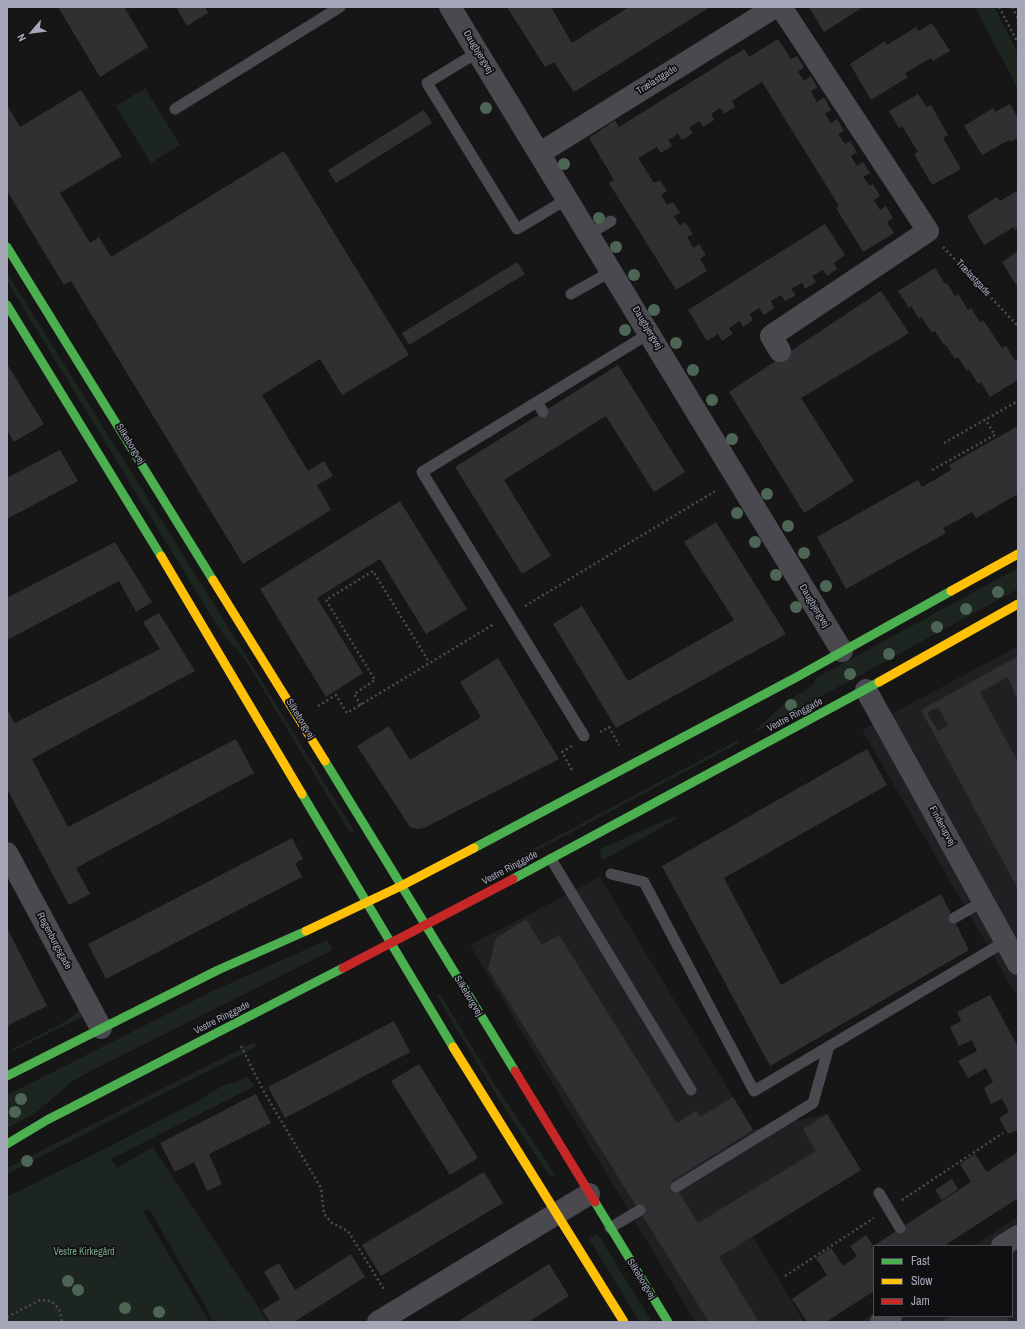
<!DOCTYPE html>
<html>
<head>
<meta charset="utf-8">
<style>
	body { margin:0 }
	#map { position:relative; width:1025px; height:1329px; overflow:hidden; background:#161616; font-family:"Archivo Narrow",sans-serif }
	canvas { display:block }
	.frame { position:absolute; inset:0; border:8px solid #a5a7b8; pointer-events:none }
	.legend { position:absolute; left:873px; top:1245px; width:140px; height:72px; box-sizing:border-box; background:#101012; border:1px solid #4c4c54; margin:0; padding:5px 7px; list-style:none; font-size:12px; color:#a5a7b8 }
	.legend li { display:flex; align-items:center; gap:8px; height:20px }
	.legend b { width:20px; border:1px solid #4c4c54 }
	.north { position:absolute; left:12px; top:12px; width:40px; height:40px; -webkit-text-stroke:3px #101012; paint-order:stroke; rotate:242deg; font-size:11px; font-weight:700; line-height:16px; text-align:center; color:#a5a7b8 }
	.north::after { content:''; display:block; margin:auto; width:14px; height:18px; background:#a5a7b8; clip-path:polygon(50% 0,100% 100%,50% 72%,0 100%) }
</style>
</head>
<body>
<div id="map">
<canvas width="1025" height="1329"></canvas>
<div class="frame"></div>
<ul class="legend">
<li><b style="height:5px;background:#4caf50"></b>Fast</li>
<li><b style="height:5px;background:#ffc107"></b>Slow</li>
<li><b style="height:5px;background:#c62828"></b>Jam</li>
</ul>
<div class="north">N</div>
</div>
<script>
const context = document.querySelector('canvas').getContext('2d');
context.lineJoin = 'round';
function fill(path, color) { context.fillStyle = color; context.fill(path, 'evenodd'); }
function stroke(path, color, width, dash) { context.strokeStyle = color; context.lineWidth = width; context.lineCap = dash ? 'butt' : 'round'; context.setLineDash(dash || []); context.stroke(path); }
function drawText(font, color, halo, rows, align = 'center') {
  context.font = font + ' "Archivo Narrow",sans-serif'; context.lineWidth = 3.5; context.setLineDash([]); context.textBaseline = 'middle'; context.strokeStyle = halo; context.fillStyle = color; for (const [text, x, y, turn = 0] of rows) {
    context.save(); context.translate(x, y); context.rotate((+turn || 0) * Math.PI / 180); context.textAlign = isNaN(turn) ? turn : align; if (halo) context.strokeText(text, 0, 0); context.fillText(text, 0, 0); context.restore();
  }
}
const built = new Path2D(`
	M1018,646V998L862,730Z
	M600,877L753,1130L827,1114L861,1170L753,1237L804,1322H695L470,945Z
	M1018,1217V1322H860L874,1313V1316H1012V1246H974Z`);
const green = new Path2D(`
	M975,7H994L1018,53V89Z
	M145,88L180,145L151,163L116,106Z
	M7,273L255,670L354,831L350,833L252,671L240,652L226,638L214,621L7,281Z
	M1018,568V589L763,728L753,732L785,703L813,685L816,678Z
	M738,740L739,742L733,746L512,864L511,861Z
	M675,816L676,819L604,860L601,858L600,851L602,848Z
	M327,940L333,950L91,1071L73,1081L34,1114L7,1128V1095L217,989Z
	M440,994L493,1082L555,1174L553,1176L550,1177L503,1106L437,996Z
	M81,1009L84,1016L11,1052V1050L14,1048L68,1020Z
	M252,1043L256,1044V1046L249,1051L168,1091L7,1174V1168Z
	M247,1076L255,1086L111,1159L117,1168L153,1147L268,1322H214L149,1209L143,1211L209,1322H7V1197L108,1147L198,1101L222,1086L239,1081Z
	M597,1233L652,1322H640L589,1239Z`);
const building = new Path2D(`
	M58,7H124L148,47L100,77Z
	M176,7H205L208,13L187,26Z
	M507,7H551L572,43L629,7H710L574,92L554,62L545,67Z
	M809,7H863L824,32Z
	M932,23L950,51L933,61L931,58L905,73L908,77L871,100L850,64L885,41L887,45L916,27L918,31Z
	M778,39L791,59L797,56L804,67L798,72L804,81L811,76L818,88L811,91L817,102L824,97L831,110L825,114L831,123L837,119L844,131L838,134L845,144L850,141L857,152L851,156L857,166L863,162L870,173L863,177L870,186L873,184L880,196L874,200L880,210L886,206L893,218L887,222L894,233L863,252L836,208L839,206L762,82L732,101L735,107L724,114L720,108L711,114L714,120L703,127L699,121L689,128L693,133L682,140L678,134L668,140L672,146L661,153L657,147L638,158L654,183L660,180L667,191L661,195L667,205L673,202L680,213L674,216L680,226L685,222L693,234L687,237L693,248L699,244L706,255L700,259L707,271L676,290L609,183L614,180L589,138L615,120L619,127L744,49L749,57Z
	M81,90L122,156L60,193L90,243L99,237L111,257L284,151L409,355L342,395L320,359L262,395L308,471L324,461L333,476L317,485L331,510L243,564L71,281L64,285L7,191V105L20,127Z
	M918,94L927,107L931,105L948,135L943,138L961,169L932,185L914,154L918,152L902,126L899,128L889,111Z
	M1010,104L1018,118V138L1010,142L1009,140L982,155L964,126L993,108L995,112Z
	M424,110L432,123L336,183L328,170Z
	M1018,190V228L1015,230L1014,227L984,245L967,216L997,197L1000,201Z
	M825,224L845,255L834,263L837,269L827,276L823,270L812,276L816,282L805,289L802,283L791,289L796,295L785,301L781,295L771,301L774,308L764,315L759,308L750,314L753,320L743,327L740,321L729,328L733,334L722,341L718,334L707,341L688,310Z
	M1018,251V288L1002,262Z
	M517,262L525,274L409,345L402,333Z
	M935,268L945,284L947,283L955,296L958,294L968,310L971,308L980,322L983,320L1002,348L1006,346L1015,361L1018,359V380L990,397L981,382L978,384L969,369L967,371L958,357L955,359L946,345H944L935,331L932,333L921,317L919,319L911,306L909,308L898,291Z
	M881,291L909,333L801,398L854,481L804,513L729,392Z
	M7,364L44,424L14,442L7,430Z
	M618,365L685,472L654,492L606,416L504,480L551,556L522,574L455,467Z
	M1018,426V494L976,518L972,512L958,520L943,528L946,533L846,589L817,537L918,480L922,487L951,470L949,465Z
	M60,450L78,481L7,519V478Z
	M400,501L467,609L426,634L380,559L317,598L363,673L326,697L260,589Z
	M716,522L786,634L616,728L553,624L582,606L628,681L734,620L684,542Z
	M115,542L152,602L136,612L119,581L7,640V598Z
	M159,613L195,671L32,759L68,827L236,739L254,773L76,868L90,894L69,905L7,789V709L15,723L160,649L143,622Z
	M1018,656V701L1008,677L980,692L1018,762V889L921,710ZM938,707L948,725L938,731L927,713Z
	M498,658L559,759L424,828L417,829L410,827L357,746L389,726L410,760L481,717L460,682Z
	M867,749L887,785L724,878L781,985L941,894L969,950L770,1066L662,866Z
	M292,838L303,859L295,863L302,877L106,979L88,944Z
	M526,919L542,945L559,935L677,1123L696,1111L700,1117L733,1097L753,1130L672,1181L698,1223L816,1151L803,1129L827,1114L861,1170L719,1257L759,1322H709L488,969L496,938Z
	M7,928L47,1006L7,1026Z
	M990,995L1018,1047V1130L1008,1134L999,1118L1009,1112L1002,1099L991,1104L984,1088L993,1082L986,1068L968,1078L958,1061L977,1051L972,1040L959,1046L950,1027L961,1021L957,1012Z
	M394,1021L410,1052L285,1118L268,1087Z
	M419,1064L478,1158L450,1175L391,1081Z
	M256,1094L271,1123L209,1154L222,1184L207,1191L194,1162L175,1172L160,1143Z
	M1018,1152V1198L944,1246H874V1291L826,1322H807L792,1299L827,1275L816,1258L831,1248L843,1266L857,1256L850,1246L866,1235L873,1245L867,1250L971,1182L960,1164L975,1154L987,1172Z
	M484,1172L503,1203L381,1276L362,1245Z
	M952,1179L958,1189L942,1200L935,1190Z
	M351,1254L365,1277L294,1322H270L262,1310L280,1299L264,1272L279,1263L295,1290Z
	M549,1264L569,1296L528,1322H457Z
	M950,1316H1006L1010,1322H941Z`);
const path = new Path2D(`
	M999,7L1018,43
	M1012,7L1018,18
	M943,247L1018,326
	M944,443L1018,401
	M932,470L995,435L985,419
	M525,606L717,490
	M361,705L354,694L375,680L326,600L373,571L429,662
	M318,706L336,695L347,713L494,624
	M600,732L609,727L619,745
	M572,746L562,752L572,770
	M241,1046L263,1090L321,1188L324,1214L332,1223L348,1231L385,1291
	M902,1200L1003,1133
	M785,1276L874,1218
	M7,1317L40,1300L51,1301L59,1309L62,1322`);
const lane = new Path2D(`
	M478,52L427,83L517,229L567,199
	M175,109L340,7
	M589,234L611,221
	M571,294L612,271
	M537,402L543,412
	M584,736L422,472L650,333
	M551,859L691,1090
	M611,874L644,882L754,1091L1006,941
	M954,918L984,901
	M676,1187L813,1103L829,1046
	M879,1193L900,1228
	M610,1228L640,1210`);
const street = new Path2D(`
	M450,7L842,651
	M540,153L775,7
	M780,351L771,336L928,231L781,7
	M866,690L1018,964
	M7,853L101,1028
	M1002,1246L1018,1236
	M378,1322L589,1194
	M881,1322L891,1316`);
const fast = new Path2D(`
	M7,247L213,580
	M7,305L161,556
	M325,761L515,1071
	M302,794L453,1047
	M474,848L795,678L951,591
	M513,879L879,682
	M7,1076L218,970L306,931
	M7,1144L47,1120L343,968
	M595,1202L668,1322`);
const slow = new Path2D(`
	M161,556L302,794
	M213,580L325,761
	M951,591L1018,554
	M879,682L1018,604
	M306,931L401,886L474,848
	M453,1047L624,1322`);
const jam = new Path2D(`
	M343,968L513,879
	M515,1071L595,1202`);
const trees = [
	[486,108],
	[564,164],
	[599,218],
	[616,247],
	[634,275],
	[654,310],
	[625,330],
	[676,343],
	[693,370],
	[712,400],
	[732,439],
	[767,494],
	[737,513],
	[788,526],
	[755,542],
	[804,553],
	[776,575],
	[826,586],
	[998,592],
	[796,607],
	[966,609],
	[937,627],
	[889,654],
	[850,674],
	[791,705],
	[21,1099],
	[15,1112],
	[27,1161],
	[68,1281],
	[78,1290],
	[125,1308],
	[159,1312]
];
const streetNames = [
	["Daugbjergvej",478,52,59],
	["Trælastgade",657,80,-32],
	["Trælastgade",973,278,47],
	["Daugbjergvej",647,328,59],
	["Silkeborgvej",130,444,58],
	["Daugbjergvej",814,606,59],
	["Vestre Ringgade",795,715,-28],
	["Silkeborgvej",300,719,58],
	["Finderupvej",942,826,61],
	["Vestre Ringgade",510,868,-28],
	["Regenburgsgade",54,941,62],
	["Silkeborgvej",468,996,59],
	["Vestre Ringgade",222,1018,-27],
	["Silkeborgvej",641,1279,58]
];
const parkNames = [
	["Vestre Kirkegård",84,1252]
];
fill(built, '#201f22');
fill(green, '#1d2520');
fill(building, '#303032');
stroke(path, '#4b4c51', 2.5, [2, 3]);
stroke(lane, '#4a494f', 11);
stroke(street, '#4a494f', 22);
stroke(fast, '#4caf50', 9);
stroke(slow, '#ffc107', 9);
stroke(jam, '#c62828', 9);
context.fillStyle = '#4d6554';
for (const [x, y] of trees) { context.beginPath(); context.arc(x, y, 6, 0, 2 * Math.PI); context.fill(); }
drawText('10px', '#a5a7b8', '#101012', streetNames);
drawText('10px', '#7aa587', '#101012', parkNames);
</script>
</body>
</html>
